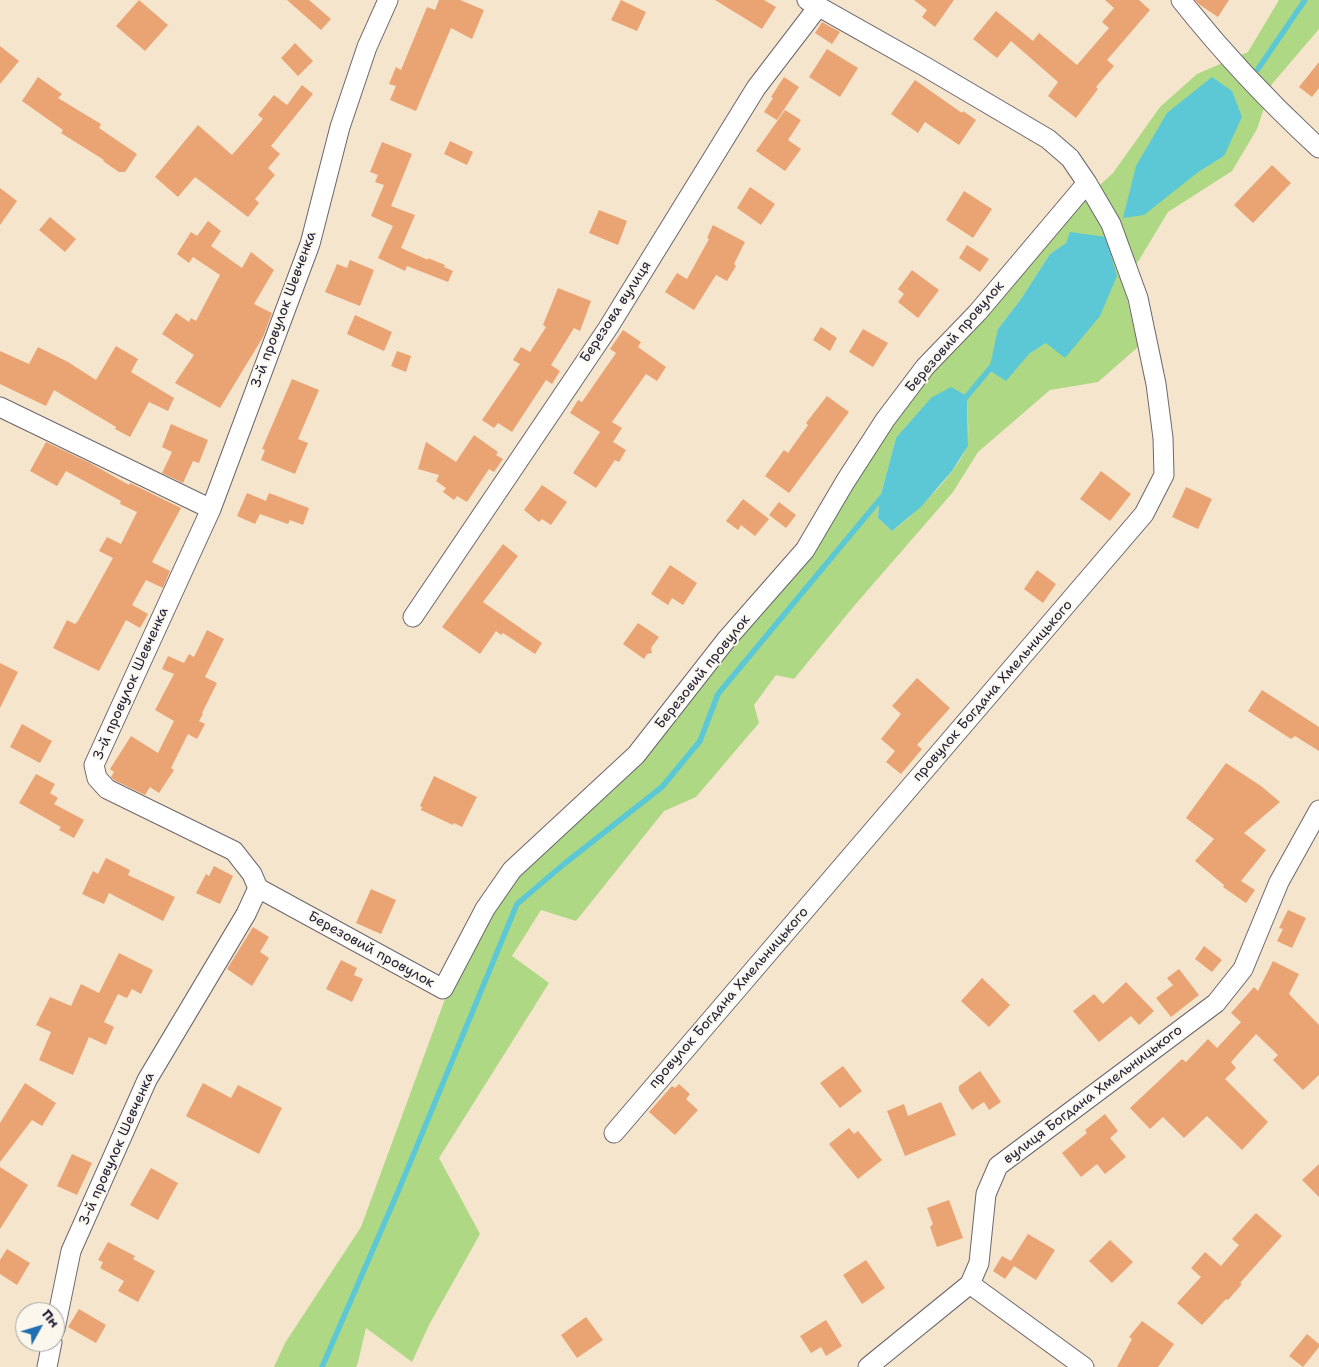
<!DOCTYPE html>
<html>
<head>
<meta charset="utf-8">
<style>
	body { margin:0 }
	#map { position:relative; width:1319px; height:1367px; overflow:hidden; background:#f4e5cc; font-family:"Shantell Sans",sans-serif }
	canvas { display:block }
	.north { position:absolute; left:15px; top:1302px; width:50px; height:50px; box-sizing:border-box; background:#fbf7ec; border:1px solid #a4a2a5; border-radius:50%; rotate:51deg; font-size:14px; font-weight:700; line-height:20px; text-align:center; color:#22223b }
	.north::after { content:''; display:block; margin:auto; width:18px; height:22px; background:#1f6fb2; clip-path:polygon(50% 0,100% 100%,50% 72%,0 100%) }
</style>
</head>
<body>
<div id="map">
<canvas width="1319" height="1367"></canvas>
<div class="north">Пн</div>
</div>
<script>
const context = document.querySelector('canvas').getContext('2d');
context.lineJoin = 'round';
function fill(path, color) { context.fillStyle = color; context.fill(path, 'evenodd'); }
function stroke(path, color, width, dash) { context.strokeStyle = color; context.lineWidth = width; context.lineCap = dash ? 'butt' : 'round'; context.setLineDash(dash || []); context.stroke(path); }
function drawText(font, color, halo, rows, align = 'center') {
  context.font = font + ' "Shantell Sans",sans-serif'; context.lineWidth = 4; context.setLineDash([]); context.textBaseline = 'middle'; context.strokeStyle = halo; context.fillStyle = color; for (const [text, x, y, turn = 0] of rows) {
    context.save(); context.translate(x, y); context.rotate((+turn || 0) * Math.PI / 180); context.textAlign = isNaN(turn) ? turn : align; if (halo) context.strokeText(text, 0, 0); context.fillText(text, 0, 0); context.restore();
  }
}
const green = new Path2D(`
	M1279,0H1319V29L1272,84L1257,129L1232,171L1168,212L1124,285L1138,347L1098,382L1050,390L978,452L953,492L854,606L794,679L776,675L754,705L759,723L696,797L664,811L576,921L541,910L512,956L549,983L439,1158L480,1234L429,1325L412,1362L366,1328L358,1362L356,1367H274L285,1343L361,1227L448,991L515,873L639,759L733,647L812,552L890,423L982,316L1049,232L1113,173L1160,107L1197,74L1248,52ZM1212,77L1224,156L1197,173ZM1067,243L1046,343L1029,354L998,329L1021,299L1050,254ZM967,396C967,407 970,439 967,447C955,474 916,514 892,531L878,518L879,502L896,438Z`);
const water = new Path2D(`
	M1212,77L1232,91L1242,117L1224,156L1197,173L1144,215L1123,218L1136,166L1167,113Z
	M1070,232L1106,237L1117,276L1100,316L1065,358L1046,343L1029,354L1006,381L989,370L998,329L1021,299L1050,254L1066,243Z
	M951,387L967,396L968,446L952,471L921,507L892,531L878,518L879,502L896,438L931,398Z`);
const stream = new Path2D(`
	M1258,69L1305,0
	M962,402L993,365
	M322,1367L400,1187L517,904L564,864L662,787L700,741L718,694L882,497`);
const building = new Path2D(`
	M139,0L168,25L145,51L116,26Z
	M287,0H309L331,19L321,30Z
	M439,0H460L484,10L472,39L451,28L416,111L390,100L396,86L389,84L396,67L401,70L427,7L435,10Z
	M621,0L646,12L637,31L611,20Z
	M715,0H764L776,7L762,29Z
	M914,0H954L935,27L922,17L927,10Z
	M1105,0H1139L1150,10L1107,60L1114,66L1096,87L1098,89L1076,118L1048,96L1058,82L1011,41L997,58L973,39L996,11L1033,41L1039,33L1077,65L1109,28L1102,22L1114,8Z
	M1195,0H1229L1218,17L1200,5Z
	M822,22L840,32L832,44L815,33Z
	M295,43L313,61L298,76L281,58Z
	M0,46L19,61L0,84Z
	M827,49L858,68L840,97L809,77Z
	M1319,62V88L1312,97L1299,87Z
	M38,77L62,94L58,98L101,124L99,128L137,154L125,172H119L103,161L104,160L61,133L63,130L22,101Z
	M784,77L799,87L777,120L764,112L773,98L771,97Z
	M915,80L962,113L963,111L976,120L959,145L925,122L918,133L891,114Z
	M302,85L313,94L271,146L280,154L268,168L275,175L255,199L259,203L248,217L195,177L178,197L155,177L198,125L232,155L263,119L258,115L274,95L287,105Z
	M785,110L801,120L788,140L801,149L785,171L756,151Z
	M450,141L473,152L467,165L444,154Z
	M382,142L412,154L391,206L415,215L401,248L428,260V258L445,265L444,267L453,271L448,282L407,266L405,271L378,258L393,226L371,216L384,185L375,182L378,175L370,172Z
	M1272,165L1291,183L1253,223L1234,205Z
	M750,187L775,204L761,225L737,208Z
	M0,188L17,201L0,225Z
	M964,191L992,209L973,238L946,220Z
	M599,210L627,221L618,245L589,233Z
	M50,217L76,239L65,252L39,230Z
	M208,221L221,231L211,246L242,268L251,252L274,270L254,304L272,313L263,337L220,408L175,383L194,355L162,334L176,313L189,322L191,318L196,321L220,275L193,257L189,263L177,254L191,232L197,236Z
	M713,225L745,242L734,264L736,266L727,281L716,275L694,310L665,292L677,273L687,279L709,239L707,238Z
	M967,245L989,259L980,272L959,258Z
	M350,260L374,270L360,306L325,292L337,264L347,268Z
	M912,270L939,290L918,318L898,302L904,294L898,289Z
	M558,288L591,301L580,331L574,328L551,365L560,371L552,384L546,380L512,432L498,423L494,428L482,420L520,364L513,360L521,347L530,352L546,327L543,325Z
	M355,315L392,332L384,351L347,334Z
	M821,327L837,338L830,351L813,340Z
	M863,329L888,343L873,367L849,352Z
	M623,330L641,342L638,347L666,367L657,381L646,374L612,422L622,428L613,442L626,450L619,462L615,460L596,488L573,473L600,432L570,413L578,400L582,402L616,353L610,349Z
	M116,346L138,359L131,372L174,398L168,411L149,402L130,437L115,429L116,427L54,390L46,406L0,384V351L29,364L38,347L68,362L96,380Z
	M397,351L411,356L406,372L391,366Z
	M292,379L319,390L298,439L308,443L295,474L261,460L265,450L262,449Z
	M827,396L849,412L789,493L765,476L784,450L788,453L808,425L806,423Z
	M171,424L208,440L199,463L193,461L183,483L162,473L172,452L162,447Z
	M474,435L498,452L496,455L503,459L494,472L489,469L467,502L457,496L454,500L443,492L446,488L436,481L439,475L418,469L426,442L456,462Z
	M46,442L90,463L129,485L130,483L181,508L152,562L170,571L163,588L146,580L132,605L148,614L140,628L126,620L99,671L53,648L67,620L75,624L78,621L113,558L99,551L107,537L121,544L137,512L120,504L121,501L66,471L57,486L30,471Z
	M1101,471L1131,494L1110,521L1080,499Z
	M542,485L567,502L551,525L542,519L539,522L524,510Z
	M1186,487L1212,499L1198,529L1172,517Z
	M247,493L266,501L269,493L309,508L303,525L290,520L288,524L260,514L255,524L237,516Z
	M743,499L769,519L755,536L741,525L738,530L726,521Z
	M779,502L796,515L786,528L769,515Z
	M503,544L518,556L483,602L542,643L535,654L503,633L501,635L496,631L480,654L442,627Z
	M670,565L697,583L683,605L672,598L668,605L651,594Z
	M1037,570L1056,584L1043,603L1024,589Z
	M638,623L659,637L651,648L652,653L647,654L644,659L623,644Z
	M207,630L224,639L205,677L217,683L202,713L203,714L199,721L205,724L197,739L188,734L171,768L174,770L159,793L150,787L145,795L114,780L111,777L114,772L110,769L131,736L158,753L174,721L155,710L174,674L162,669L168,656L184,663L189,654L194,657Z
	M0,663L18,672L0,708Z
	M917,678L950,708L917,745L922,749L901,774L886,762L895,751L881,739L901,714L892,706Z
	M1262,690L1319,727V751L1295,736L1291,739L1248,711Z
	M22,724L52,741L40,763L10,747Z
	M1226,763L1261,786L1280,802L1244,833L1266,850L1241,881L1255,890L1246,903L1223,887L1224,885L1195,861L1214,839L1186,818Z
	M36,774L55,784L50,793L58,798L54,804L84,820L74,838L59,830L61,827L19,803Z
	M434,776L477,797L462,827L454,823L453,825L421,810L422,807L420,806Z
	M106,858L130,870L128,875L175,897L163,921L109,893L104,904L82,894L93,871L98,874Z
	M214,866L233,876L220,904L196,893L206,874L209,876Z
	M371,889L396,900L381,934L356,923Z
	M1288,910L1306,918L1292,948L1277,941L1283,929L1279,928Z
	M253,927L269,937L260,952L269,958L252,986L227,969Z
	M1204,946L1222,960L1212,972L1195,959Z
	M119,953L153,970L141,994L132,989L127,998L118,994L104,1022L114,1027L106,1045L89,1037L73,1075L39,1060L51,1032L36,1025L50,997L71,1006L81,984L99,993Z
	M341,960L357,968L354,975L363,979L352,1002L326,989Z
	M1273,961L1299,974L1289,994L1319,1025V1075L1303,1090L1273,1060L1278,1055L1256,1034L1231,1062L1236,1068L1225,1079L1268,1122L1242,1150L1207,1116L1184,1138L1163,1117L1150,1129L1130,1108L1182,1059L1186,1062L1208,1039L1217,1048L1241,1022L1231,1013L1254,987L1258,991Z
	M1179,969L1199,995L1171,1017L1156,998L1173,985L1167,978Z
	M982,978L1010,1005L989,1027L961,1001Z
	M1126,982L1154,1011L1139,1025L1131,1016L1099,1042L1073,1011L1094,994L1103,1004Z
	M843,1066L862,1091L840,1108L820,1083Z
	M980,1071L1001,1102L989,1110L984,1102L972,1110L959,1091V1086Z
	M25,1083L56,1103L42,1126L32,1120L0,1162V1123Z
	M203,1083L231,1098L238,1085L282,1108L259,1154L186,1116Z
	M679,1084L690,1094L686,1099L698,1110L675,1135L649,1112L672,1086L675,1088Z
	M941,1102L956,1135L905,1156L887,1111L904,1104L908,1116Z
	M1105,1114L1118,1131L1110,1138L1126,1157L1105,1174L1097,1164L1081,1177L1062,1153L1087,1133L1085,1130Z
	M849,1128L854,1134L858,1131L882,1160L858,1179L829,1144Z
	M72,1154L92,1163L77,1195L57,1186Z
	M1319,1164V1197L1302,1180Z
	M0,1167L28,1185L0,1229Z
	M151,1168L178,1183L158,1220L130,1205Z
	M949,1200L963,1238L937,1247L930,1227L933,1224L927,1208Z
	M1256,1213L1282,1236L1240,1283L1242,1284L1228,1300L1226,1299L1202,1325L1177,1303L1201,1277L1191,1268L1205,1252L1221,1266L1239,1245L1232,1239Z
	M1028,1234L1055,1250L1036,1280L1014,1266L1005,1279L993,1271L1002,1256L1011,1261Z
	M1110,1240L1133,1262L1112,1283L1089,1261Z
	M108,1242L135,1256L133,1259L155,1271L138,1302L118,1291L124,1281L100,1268L103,1262L98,1260Z
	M7,1249L30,1263L17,1285L0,1274V1260Z
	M866,1260L885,1288L862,1304L843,1275Z
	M79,1309L106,1325L96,1343L68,1327Z
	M586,1317L603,1340L577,1358L561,1335Z
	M826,1320L842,1346L826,1356L821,1347L811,1353L800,1336Z
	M1142,1321L1174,1344L1158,1367H1117L1132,1339L1129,1337Z
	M1307,1334L1319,1344V1347L1303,1367L1289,1356Z`);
const minor = new Path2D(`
	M1181,0C1223,53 1269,102 1319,148
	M0,407L211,509
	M413,617L608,328L756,88L818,7
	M258,888L443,989L485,909L512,870L636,755L726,640L805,550L845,482L885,420L925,367L978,312L1087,183
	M614,1133L1144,514L1164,475L1163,438L1156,384L1138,298L1111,224L1087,183L1070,158L1048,139L924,66L807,0
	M970,1284L1084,1367
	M55,1329L71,1251L147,1080L246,914L258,888L252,874L234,851L107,789L97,778L94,765L211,509L310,244L340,127L367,47L388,0
	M47,1367L52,1342
	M868,1367L970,1284L979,1263L986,1194L998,1166L1216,1003L1243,969L1279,882L1319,810`);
const streetNames = [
	["3-й провулок Шевченка",284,310,-70],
	["Березова вулиця",616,312,-57],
	["Березовий провулок",955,337,-49],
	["Березовий провулок",703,672,-51],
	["3-й провулок Шевченка",131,684,-66],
	["провулок Богдана Хмельницького",993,691,-49],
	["Березовий провулок",371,950,29],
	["провулок Богдана Хмельницького",729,998,-49],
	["вулиця Богдана Хмельницького",1093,1095,-37],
	["3-й провулок Шевченка",117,1149,-66]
];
fill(green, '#aed883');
fill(water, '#5cc8d5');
stroke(stream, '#5cc8d5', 5.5);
fill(building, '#eaa474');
stroke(minor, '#6c666e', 21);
stroke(minor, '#fff', 19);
drawText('14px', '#22223b', '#fbf7ec', streetNames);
</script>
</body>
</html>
